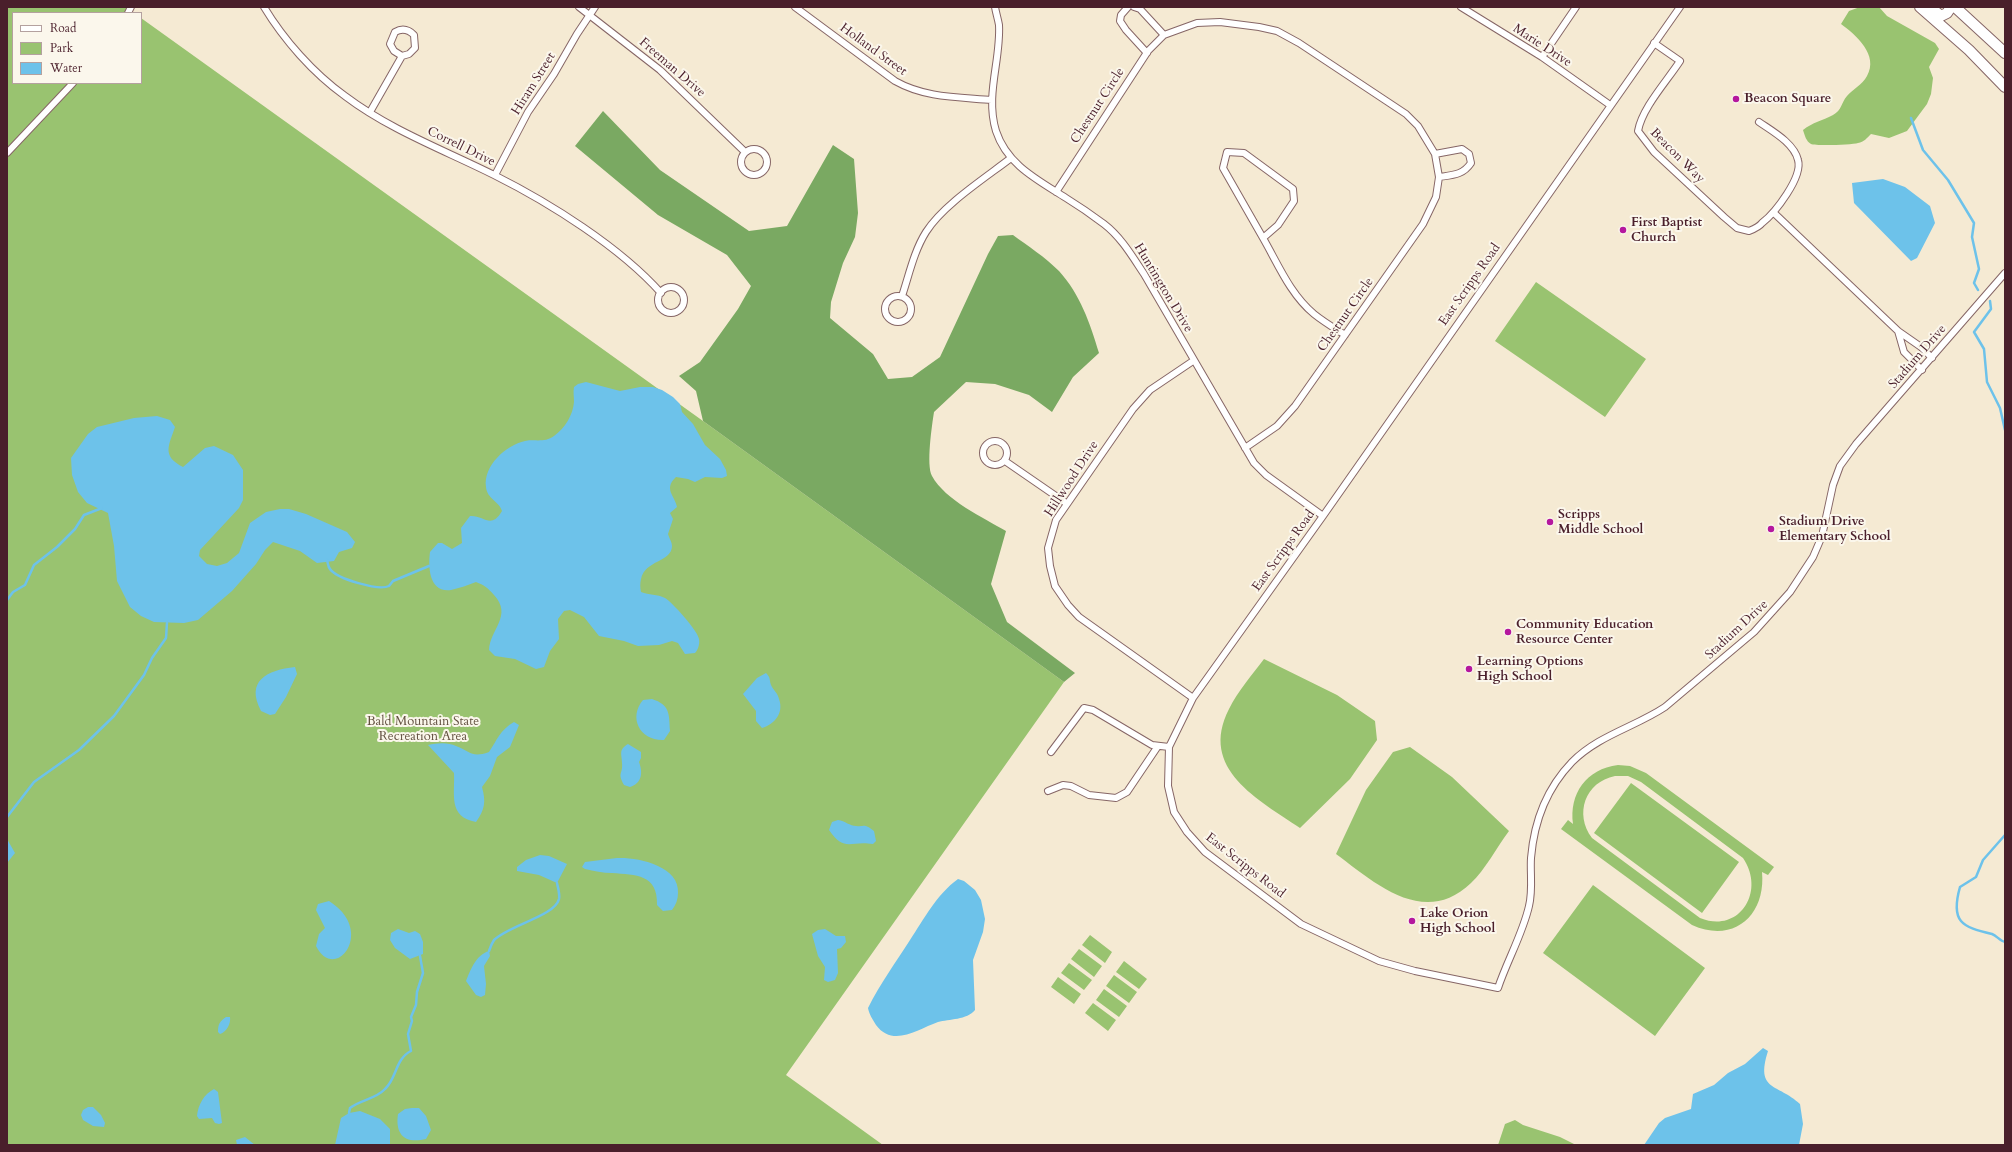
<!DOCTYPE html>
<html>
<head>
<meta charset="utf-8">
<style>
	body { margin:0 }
	#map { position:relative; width:2012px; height:1152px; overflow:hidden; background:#f5ead3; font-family:Cardo,serif }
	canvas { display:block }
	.frame { position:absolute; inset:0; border:8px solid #4a1f2b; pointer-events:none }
	.legend { position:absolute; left:12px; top:12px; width:130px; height:72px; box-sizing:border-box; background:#fbf7ec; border:1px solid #b4a19f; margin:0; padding:5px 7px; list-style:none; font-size:12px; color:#4a1f2b }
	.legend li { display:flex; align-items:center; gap:8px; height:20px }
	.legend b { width:20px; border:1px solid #b4a19f }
</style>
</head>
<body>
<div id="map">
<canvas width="2012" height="1152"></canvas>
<div class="frame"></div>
<ul class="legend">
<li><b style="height:5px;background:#fff"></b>Road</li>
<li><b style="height:11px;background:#99c370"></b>Park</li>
<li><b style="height:11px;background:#6dc2ea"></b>Water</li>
</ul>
</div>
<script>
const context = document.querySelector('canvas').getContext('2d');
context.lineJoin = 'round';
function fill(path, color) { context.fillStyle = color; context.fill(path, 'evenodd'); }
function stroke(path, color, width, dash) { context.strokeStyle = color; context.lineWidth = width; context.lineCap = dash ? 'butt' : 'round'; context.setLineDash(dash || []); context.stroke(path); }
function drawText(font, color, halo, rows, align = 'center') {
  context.font = font + ' Cardo,serif'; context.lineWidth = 4; context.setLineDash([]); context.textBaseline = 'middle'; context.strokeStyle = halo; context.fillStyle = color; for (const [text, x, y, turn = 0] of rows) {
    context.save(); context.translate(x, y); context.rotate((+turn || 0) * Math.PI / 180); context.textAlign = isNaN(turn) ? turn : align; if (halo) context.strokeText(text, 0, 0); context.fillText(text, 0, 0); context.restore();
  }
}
const green = new Path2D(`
	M7,7H127L134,13H13V83H141V18L703,421L1064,682L786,1075L883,1145H7Z
	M1860,7H1879L1887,16L1935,43L1939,49L1929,67L1933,78L1931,94L1927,104L1907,131L1889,138L1871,134C1867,138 1864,142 1858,143C1852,145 1815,146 1811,144C1806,141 1805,136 1803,130C1813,122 1822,121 1833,115C1842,110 1841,103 1847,96C1853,89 1862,85 1867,76C1879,55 1856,35 1841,24L1849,11Z
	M1536,282L1646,359L1605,417L1495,341Z
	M1264,659L1337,695L1375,721L1377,740L1350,779L1300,828C1259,800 1198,769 1229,709C1238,691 1252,675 1264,659Z
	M1410,747L1452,777L1509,831C1497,847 1485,870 1471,883C1424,928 1375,883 1336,854L1366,790L1393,752Z
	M1618,765L1630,766L1646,773L1774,867L1768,875L1762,872C1766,915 1734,944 1692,925L1561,829L1568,820L1573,824C1569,794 1586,769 1618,765ZM1615,776H1628L1641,782L1743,858C1766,892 1739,934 1700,918L1592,838C1574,814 1585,782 1615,776Z
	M1631,783L1739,862L1702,913L1594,833Z
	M1593,885L1705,968L1655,1036L1543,953Z
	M1090,935L1112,952L1105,963L1082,945Z
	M1079,949L1102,966L1094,977L1071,959Z
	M1124,961L1147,979L1139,989L1116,972Z
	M1069,963L1092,980L1084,990L1061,973Z
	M1114,975L1137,992L1129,1003L1106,986Z
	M1058,977L1081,994L1074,1004L1051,987Z
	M1104,989L1127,1006L1119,1017L1096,1000Z
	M1093,1003L1116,1020L1108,1031L1085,1013Z
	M1515,1120L1523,1125L1560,1137L1576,1145H1498L1505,1124Z`);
const forest = new Path2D(`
	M603,111L660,170L749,231L787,226L833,145L854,159L858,213L855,237L843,263L831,302L830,318L873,354L888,379L912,377L940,357L988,254L998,236L1013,235C1028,246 1045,257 1059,271C1080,294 1090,323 1099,353L1073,377L1052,412L1029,395L995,384L966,382L934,412C932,425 926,465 932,476C945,500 984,518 1006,531L991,584L1007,622L1075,673L1064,682L703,421L696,391L679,376L700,362L738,309L751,286L727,255L658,215L575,146Z`);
const water = new Path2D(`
	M1883,179L1905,187L1930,206L1935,223L1917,258L1911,261L1854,203L1852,183Z
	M586,382L620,391L640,387H653L662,390L673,397L680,404L682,412L693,424L705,445L720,459L726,470L727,476L722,478L705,477L695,482L688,479L676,477C663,489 675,496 677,507L670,513L673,519L668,534C669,538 672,542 672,546C672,562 645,560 641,579C640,583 640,588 641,592C649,595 657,594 665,598C672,602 698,631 699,639C700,644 698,650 695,653L685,654L678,643L672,641L659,645L638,646L624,641L599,636L584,617L570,610L564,611L558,619L559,639L550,651L544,667L536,669L515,659L495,656L489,650C490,629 513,616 494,595C488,588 484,585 476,582C468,585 460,588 451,590C429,593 428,567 430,552L438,543H442L452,549L462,543L461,528L470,516C484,515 491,530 502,511C499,501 487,499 486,487C483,466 506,445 525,441C535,439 545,443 554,436C565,428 573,415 574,402C574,397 573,392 574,387L578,384Z
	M157,416L170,420L175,427C169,445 161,456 183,467L205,448L214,446L233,455L243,470V500L239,508L200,550L199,556L207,564L217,566L227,563L239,553L250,523L266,512L280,509H289L306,514L347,532L355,542L352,548L339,552L334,561L317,563L300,551L273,542L265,550L256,564L232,591L198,620L184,623L154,622L141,616L130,607L117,581L114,546L108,513L87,503L78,492L72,475L71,458L88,434L97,427L134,418Z
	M295,667L297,674L286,697L275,714L270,715L261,711C245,681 267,670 295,667Z
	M766,673C771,678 769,679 771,685C773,690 778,693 779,699C784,713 775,724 762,728L756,721V711L743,694L757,678Z
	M652,699C670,705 669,713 670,731L664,740C640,741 628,718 643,700Z
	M514,722L519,725L510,747L497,757L490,776L482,787C486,802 485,809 476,822C448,817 455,795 454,773L428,745C437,743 448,742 456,746C471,752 472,758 489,752C497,740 500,730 514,722Z
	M628,744L641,752V758L639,762C643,773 642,783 630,787L624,785C617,772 623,775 622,763C622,754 618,750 628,744Z
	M838,820C845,821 850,826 856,826C866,827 863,823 874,831L876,841L873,844C850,840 845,853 829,830L832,822Z
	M7,839L15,853L7,863Z
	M540,855L549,856L567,864L557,883L539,875L517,871V867L526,860Z
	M617,858C638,857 680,866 678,893C678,899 676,905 672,910L663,911L657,905C658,874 636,875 612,873C603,873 594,871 585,869L582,867L585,862Z
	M958,879L964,881L975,890L981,900L985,919L983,932L973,960L975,1010C967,1020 949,1019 938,1022C918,1029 893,1048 876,1025C873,1020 869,1014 868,1008C880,984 896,962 910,940C924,919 937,894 958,879Z
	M329,901C377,931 335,984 316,946L319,934L325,928L316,910L318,904Z
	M398,929L409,933L415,931L420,934L423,942V954L410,959L395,948L390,940L391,933Z
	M825,929L836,936H845L846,942L841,948L837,949L838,973L835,980L828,982L824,980L825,967L818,956L812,934L818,930Z
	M489,951L490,956L484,966L486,984L485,995L481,997L476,995L466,981C471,969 476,955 489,951Z
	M226,1017H230C231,1023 227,1032 220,1034L218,1032C218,1024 220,1021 226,1017Z
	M1763,1048L1768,1051C1755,1092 1778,1083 1800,1104L1803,1124L1799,1145H1644L1659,1123L1665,1118L1691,1109L1693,1094L1714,1085L1728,1073L1745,1064Z
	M214,1089L218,1092L222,1123L219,1124L215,1123L212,1118L199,1119L197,1116C198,1105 204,1094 214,1089Z
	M88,1107H93L101,1115L105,1123L104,1127L93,1126L83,1120L81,1115L83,1110Z
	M412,1108H419L426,1116L431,1130L426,1139C405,1144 395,1135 398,1114L405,1109Z
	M360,1111L380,1119L390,1129V1145H335L341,1118L349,1113Z
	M245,1137L255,1145H237L236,1140Z`);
const stream = new Path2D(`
	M1911,118L1923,150L1948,180L1974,223L1972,237L1979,269L1974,283L1978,290
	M1990,301L1991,309L1974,332L1984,349L1987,382L2000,408L2005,430
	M327,560C328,563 328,567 330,569C337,579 379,591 389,586L393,581L429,566
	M7,600L13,592L25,585L34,565L57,547L75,529L84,515L102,508
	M7,817L34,782L79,750L114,716L144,675L152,658L166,638L167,623
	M2005,835L1983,860L1976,877L1960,887C1950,922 1962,927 1992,934C1997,936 2000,941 2005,942
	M489,951C490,948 492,943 494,940C509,925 555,916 559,899C560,894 558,888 557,883
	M349,1113L350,1108C360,1100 376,1099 385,1089C397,1078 395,1059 411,1051L408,1034L412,1021L411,1017L416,1005L417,992L423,973L420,956`);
const street = new Path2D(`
	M264,7C284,40 313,73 345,96C390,130 444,150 494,175C550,203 620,247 661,293
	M579,7L660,70L745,152
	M795,7L895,81C925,98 958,97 992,100
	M995,7C996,13 998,19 999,25C1001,60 985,95 996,131C1007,165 1038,180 1066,198C1079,206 1092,215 1104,224C1121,237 1132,256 1144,274L1254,463L1266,475L1323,516
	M1128,7L1121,15L1120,21L1126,30L1147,53
	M1134,7L1140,9L1164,35
	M1461,7L1542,57L1610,105
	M1680,7L1323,516L1193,698L1169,747L1168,786L1174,812L1187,832L1205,852L1301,924L1379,961L1415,971L1498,988C1507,961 1523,933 1529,906C1533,890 1530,873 1531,858C1534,822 1547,788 1572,762C1599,735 1635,727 1665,707L1754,632L1790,592L1813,557L1822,536L1833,485L1840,466L1856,444L2005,273
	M128,13L131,7
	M1654,43L1680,61C1667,81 1642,108 1638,131L1654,152L1724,217L1737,228L1749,231C1754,229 1759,227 1762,223C1775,213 1803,177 1798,160C1794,143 1772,131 1759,122
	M1542,57L1576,7
	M370,112L402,56L409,54L415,48L414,35C408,29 402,28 395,32L390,44L394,51L402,56
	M741 162a13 13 0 1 1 26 0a13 13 0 1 1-26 0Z
	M7,153L73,83
	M1435,154L1462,149L1469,154L1471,163C1463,175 1453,175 1439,177
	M495,175L528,112L554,74L577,34L595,7
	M1056,192L1148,51L1164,35L1197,23L1220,22L1259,27L1277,31L1299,43L1406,114L1418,126L1435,154L1439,177L1436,197L1423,224L1295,406L1277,426L1245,448
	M1774,213L1898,331L1921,347L1932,358
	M1263,238L1223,168L1227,152L1244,153L1293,189L1294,201L1278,225L1263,238C1278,264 1290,294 1314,314C1324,322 1334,328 1345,335
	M658 300a13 13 0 1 1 26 0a13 13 0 1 1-26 0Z
	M885 309a13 13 0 1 1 26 0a13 13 0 1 1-26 0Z
	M902,296C909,275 914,251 926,232C943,205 985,178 1011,158
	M1898,331L1904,352L1922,370
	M983 453a12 12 0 1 1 24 0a12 12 0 1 1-24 0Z
	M1005,461L1066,503
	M1193,698L1079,617L1068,605L1055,586L1050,566L1048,548L1056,520L1133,409L1150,390L1193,361
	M1051,752L1084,708L1093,710L1152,745L1169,747
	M1048,791L1063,785L1071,786L1089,795L1116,798L1127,792L1158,746`);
const primary = new Path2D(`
	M1920,7L1969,50L2005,87
	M1955,7L2005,53
	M1931,8L1941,16L1947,13L1951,7`);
const markers = [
	[1736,99,4,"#b5179e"],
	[1623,230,4,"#b5179e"],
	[1550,522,4,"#b5179e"],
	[1771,529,4,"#b5179e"],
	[1508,632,4,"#b5179e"],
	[1469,669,4,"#b5179e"],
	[1412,921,4,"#b5179e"]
];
const streetNames = [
	["Marie Drive",1542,46,33],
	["Holland Street",873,50,36],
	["Freeman Drive",672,68,41],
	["Hiram Street",534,84,-58],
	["Chestnut Circle",1098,106,-57],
	["Correll Drive",461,147,26],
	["Beacon Way",1677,156,45],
	["East Scripps Road",1470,285,-55],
	["Huntington Drive",1163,288,59],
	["Chestnut Circle",1346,315,-55],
	["Stadium Drive",1918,357,-49],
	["Hillwood Drive",1072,479,-57],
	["East Scripps Road",1284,551,-54],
	["Stadium Drive",1737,630,-43],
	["East Scripps Road",1245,866,38]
];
const poiNames = [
	["Beacon Square",1744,99],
	["First Baptist",1631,223],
	["Church",1631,238],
	["Scripps",1558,515],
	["Middle School",1558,530],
	["Stadium Drive",1779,522],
	["Elementary School",1779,537],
	["Community Education",1516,625],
	["Resource Center",1516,640],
	["Learning Options",1477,662],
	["High School",1477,677],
	["Lake Orion",1420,914],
	["High School",1420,929]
];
const parkNames = [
	["Bald Mountain State",423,722],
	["Recreation Area",423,737]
];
fill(green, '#99c370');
fill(forest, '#7aa962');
fill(water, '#6dc2ea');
stroke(stream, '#6dc2ea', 2.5);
stroke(street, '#866666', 8);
stroke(primary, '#866666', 12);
stroke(street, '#fff', 6);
stroke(primary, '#fff', 10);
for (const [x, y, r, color] of markers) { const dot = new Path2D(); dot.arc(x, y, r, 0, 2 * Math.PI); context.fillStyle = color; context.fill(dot); stroke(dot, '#fbf7ec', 1.5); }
drawText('13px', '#4a1f2b', '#fbf7ec', streetNames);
drawText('bold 13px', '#4a1f2b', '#fbf7ec', poiNames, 'left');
drawText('13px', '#625040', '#fbf7ec', parkNames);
</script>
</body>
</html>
